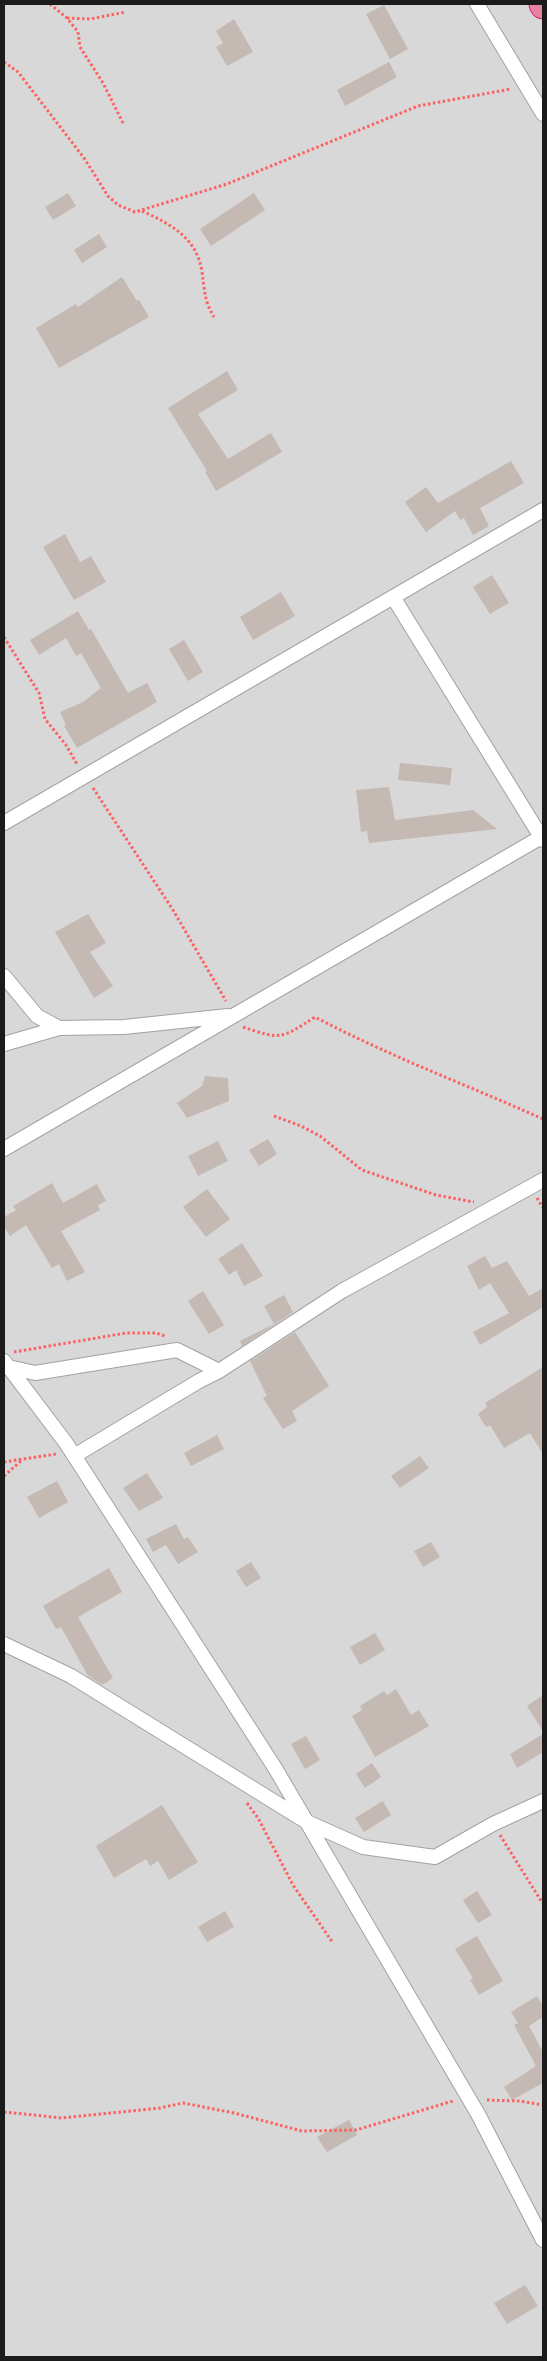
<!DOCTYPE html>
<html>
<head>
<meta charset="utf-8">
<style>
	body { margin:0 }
	#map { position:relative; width:547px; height:2361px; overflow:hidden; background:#ede7e0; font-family:Commissioner,sans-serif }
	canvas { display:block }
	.frame { position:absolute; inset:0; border:5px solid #1b1b1b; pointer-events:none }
</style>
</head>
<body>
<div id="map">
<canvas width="547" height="2361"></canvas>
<div class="frame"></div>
</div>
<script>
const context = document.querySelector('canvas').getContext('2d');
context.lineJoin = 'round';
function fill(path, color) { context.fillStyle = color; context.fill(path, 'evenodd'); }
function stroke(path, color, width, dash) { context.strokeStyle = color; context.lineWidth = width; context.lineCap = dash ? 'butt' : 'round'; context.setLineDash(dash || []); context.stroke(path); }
const residential = new Path2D(`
	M4,4H543V2357H4Z`);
const building = new Path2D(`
	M384,5L408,49L390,59L366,14Z
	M234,19L253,52L227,66L216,47L223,43L216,31Z
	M389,62L397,77L345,106L337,90Z
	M68,193L76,206L53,220L45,207Z
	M254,193L265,210L211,246L200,229Z
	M99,234L107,247L82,263L74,250Z
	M122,277L137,301L139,300L149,317L59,368L36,328L76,304L78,307Z
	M227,371L238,390L198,414L228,459L271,433L282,452L216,491L205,472L207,471L168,408Z
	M511,461L524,483L480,508L489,526L473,535L464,518L460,520L455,511L426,532L405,502L426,487L438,503Z
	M65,534L80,562L91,556L106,582L74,600L43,547Z
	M492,575L509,603L490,614L473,587Z
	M281,592L295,616L253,640L240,617Z
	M78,611L89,630L91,629L128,693L147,683L157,702L77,748L64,726L66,725L60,712L83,702L101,688L81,653L76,656L66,638L39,655L30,640Z
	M184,640L203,672L188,681L169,649Z
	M400,763L452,768L450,785L398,780Z
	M389,787L395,820L473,810L497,829L369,843L367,831L361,832L356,790Z
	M88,914L106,943L90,952L113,986L94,998L55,932Z
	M205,1076L228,1078L229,1101L187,1118L177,1103L202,1086Z
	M268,1139L277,1154L259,1166L249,1150Z
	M218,1141L228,1161L198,1176L188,1156Z
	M52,1183L63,1203L97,1184L106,1201L98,1205L100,1210L61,1231L85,1272L67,1281L59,1264L52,1268L26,1225L10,1236L4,1227V1217L16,1210L13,1206Z
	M207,1189L230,1219L206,1237L183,1207Z
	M242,1243L263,1276L244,1286L236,1270L229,1275L218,1259Z
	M485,1256L492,1268L507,1261L529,1296L543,1288V1307L480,1345L473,1332L509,1313L490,1283L479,1290L467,1266Z
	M203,1291L224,1325L209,1334L188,1301Z
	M284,1295L293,1312L242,1346L240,1341L274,1324L264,1306Z
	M295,1332L329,1386L292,1411L297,1421L283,1429L263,1398L267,1396L250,1361Z
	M543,1367V1454L530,1433L504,1448L490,1425L486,1427L478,1414L487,1407L485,1403Z
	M217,1435L224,1449L191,1466L184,1453Z
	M420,1456L429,1468L400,1488L391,1476Z
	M147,1473L163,1498L139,1511L123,1488Z
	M57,1481L68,1502L39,1518L27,1497Z
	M176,1524L184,1539L188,1537L198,1552L178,1564L166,1545L153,1552L146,1539Z
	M431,1542L440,1557L423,1567L414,1551Z
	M251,1562L261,1578L246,1587L236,1571Z
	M109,1568L122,1592L78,1617L113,1678L102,1685L88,1676L61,1627L56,1629L43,1606Z
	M375,1633L385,1650L360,1665L350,1647Z
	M396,1689L411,1715L419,1710L429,1726L375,1757L352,1716L362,1710L360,1706L384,1691L387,1695Z
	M543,1695V1731L527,1706Z
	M543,1734V1752L517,1768L510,1754Z
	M306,1736L320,1760L305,1769L291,1744Z
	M372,1763L381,1777L365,1788L356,1774Z
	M383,1801L391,1815L364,1832L355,1818Z
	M162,1805L198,1862L169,1880L158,1861L150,1866L146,1859L114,1878L96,1846Z
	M477,1891L492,1915L478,1923L463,1900Z
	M225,1911L234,1927L207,1942L198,1927Z
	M477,1936L503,1981L479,1995L470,1980L473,1978L455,1949Z
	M537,1996L543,2006V2017L529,2026L543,2052V2083L512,2100L504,2087L536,2066L514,2025L518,2023L511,2012Z
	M349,2120L357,2135L327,2152L317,2137Z
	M525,2285L538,2306L507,2324L494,2303Z`);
const path = new Path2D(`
	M50,4L67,18L78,32L80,47L103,83L124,125
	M67,18L90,19L126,12
	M4,62L18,72L84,158L108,196L118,205L135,212L227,184L418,106L511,89
	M142,211C171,224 197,238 202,272C205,292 204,300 214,317
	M4,637L39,693L45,719L66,745L77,764
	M93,788L173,910L226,1001
	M243,1027C281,1040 281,1039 315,1017C389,1056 467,1085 543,1119
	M274,1116L301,1126L320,1136L362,1170L436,1195L474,1202
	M537,1198L543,1208
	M14,1352L126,1333H156L165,1336
	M4,1462L56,1454
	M4,1476L22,1460
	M247,1803L258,1818L293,1885L333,1943
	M500,1835L543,1904
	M487,2100L520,2101L543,2105
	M4,2112L62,2118L160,2108L183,2103L234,2113L302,2131L356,2130L453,2101`);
const street = new Path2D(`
	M477,4L543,114
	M393,597L543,840
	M4,823L543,510
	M4,976L37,1016L59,1028
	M4,1044L59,1028L124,1027L228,1016
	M4,1149L543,836
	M4,1361L66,1443L275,1768L478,2114L543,2240
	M4,1366L35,1373L177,1350L219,1371L342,1291L543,1180
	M74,1456L199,1381L219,1371
	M4,1644L71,1676L307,1822L363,1847L435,1857L493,1824L543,1801`);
const highway = new Path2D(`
	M542,4L543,6`);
fill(residential, '#d9d8d8');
fill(building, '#c4b9b3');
stroke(street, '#a2a2a2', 16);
stroke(highway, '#d82072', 27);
stroke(path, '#fc6262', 3, [2.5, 2.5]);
stroke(street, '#fff', 14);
stroke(highway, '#e785a1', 25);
</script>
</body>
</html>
